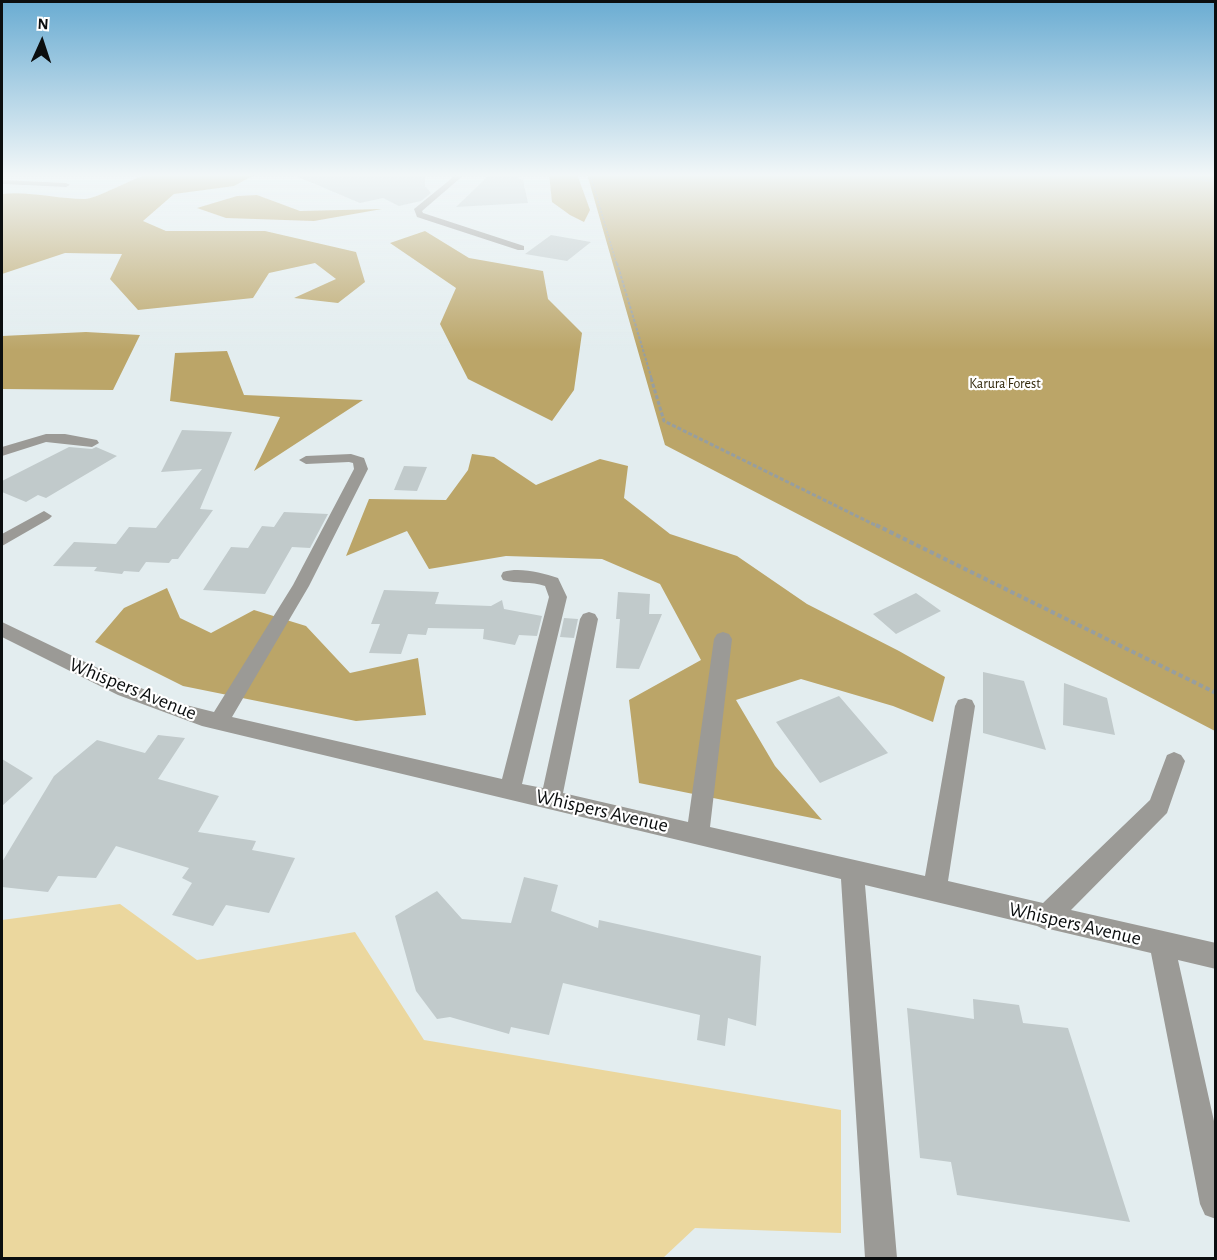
<!DOCTYPE html>
<html>
<head>
<meta charset="utf-8">
<style>
	body { margin:0 }
	#map { position:relative; width:1217px; height:1260px; overflow:hidden; background:#e3edef; font-family:"Alegreya Sans",sans-serif }
	canvas { display:block }
	.frame { position:absolute; inset:0; border:3px solid #0b0e0f; pointer-events:none }
	.north { position:absolute; left:12px; top:12px; width:60px; height:60px; -webkit-text-stroke:4px #fff; paint-order:stroke; rotate:3deg; font-size:16px; font-weight:700; line-height:24px; text-align:center; color:#0b0e0f }
	.north::after { content:''; display:block; margin:auto; width:21px; height:27px; background:#0b0e0f; clip-path:polygon(50% 0,100% 100%,50% 72%,0 100%) }
</style>
</head>
<body>
<div id="map">
<canvas width="1217" height="1260"></canvas>
<div class="frame"></div>
<div class="north">N</div>
</div>
<script>
const context = document.querySelector('canvas').getContext('2d');
context.lineJoin = 'round';
function fill(path, color) { context.fillStyle = color; context.fill(path, 'evenodd'); }
function stroke(path, color, width, dash) { context.strokeStyle = color; context.lineWidth = width; context.lineCap = dash ? 'butt' : 'round'; context.setLineDash(dash || []); context.stroke(path); }
function drawText(font, color, halo, rows, align = 'center') {
  context.font = font + ' "Alegreya Sans",sans-serif'; context.lineWidth = 4.5; context.setLineDash([]); context.textBaseline = 'middle'; context.strokeStyle = halo; context.fillStyle = color; for (const [text, x, y, turn = 0] of rows) {
    context.save(); context.translate(x, y); context.rotate((+turn || 0) * Math.PI / 180); context.textAlign = isNaN(turn) ? turn : align; if (halo) context.strokeText(text, 0, 0); context.fillText(text, 0, 0); context.restore();
  }
}
const green = new Path2D(`
	M120,904L197,960L355,932L424,1040L841,1110V1233L695,1228L663,1258H2V920Z`);
const forest = new Path2D(`
	M149,174H256L234,186L174,194L143,221L166,231H265L356,252L365,282L338,303L294,298L336,279L315,263L269,273L253,298L138,310L110,279L122,254L65,253L2,274V194C29,191 57,199 85,199C96,199 133,178 149,174Z
	M549,174H577L590,210L584,222L570,215L552,202Z
	M587,174H1215V731L665,445Z
	M257,195L300,211L382,209L314,221L226,218L197,208L237,196Z
	M425,231L469,258L543,271L548,299L582,333L574,390L552,421L468,379L440,324L456,288L390,243Z
	M86,332L140,335L113,390L2,389V336Z
	M227,351L244,395L363,400L254,471L280,417L170,401L175,353Z
	M472,454L494,457L536,485L600,459L628,466L624,498L670,534L737,556L807,604L899,651L945,677L933,722L893,706L801,679L736,700L775,766L822,820L639,783L629,700L701,660L660,584L602,559L506,556L429,569L407,531L346,556L369,499L446,500L468,470Z
	M167,588L180,618L211,633L254,610L306,626L350,673L418,658L426,715L356,721L183,686L95,642L124,608Z`);
const building = new Path2D(`
	M291,174H425V186L431,193L421,201L399,206L383,198L360,203Z
	M490,174H523L518,179L523,180L528,203L456,207Z
	M551,235L591,242L567,261L525,254Z
	M182,430L232,432L200,509L213,510L178,559H172L169,563L146,562L139,572L124,571L122,574L94,571L97,567L53,566L74,542L116,544L129,527L156,528L202,469L161,472Z
	M69,447L92,449L96,447L117,456L46,498L38,495L26,502L2,492V481Z
	M404,466L427,467L417,491L394,490Z
	M284,512L328,514L310,548L292,547L265,594L203,590L231,547L248,548L262,526L274,527Z
	M384,590L439,592L435,604L491,606L502,600L504,609L542,616L537,636L519,635L515,645L483,639L484,629L428,628L426,635L408,634L401,654L369,653L380,624H371Z
	M618,592L650,594L649,614H662L639,669L616,668L620,619H616Z
	M916,593L941,611L896,634L873,614Z
	M564,618L578,619L574,638L560,637Z
	M983,672L1024,681L1046,750L983,733Z
	M1064,683L1107,698L1115,735L1063,725Z
	M839,696L888,753L820,783L776,722Z
	M158,735L185,738L158,779L219,796L198,832L256,841L252,850L295,858L269,913L226,905L213,926L172,915L192,883L182,878L189,868L116,846L96,878L58,876L48,892L2,887V862L54,776L97,740L145,753Z
	M2,759L33,778L2,806Z
	M524,877L558,885L551,911L598,928L599,920L761,956L756,1026L728,1018L725,1046L697,1040L700,1015L563,983L549,1035L511,1027L509,1034L450,1017L437,1019L416,991L395,916L437,891L462,919L511,923Z
	M973,999L1019,1005L1023,1023L1068,1028L1130,1222L957,1195L951,1162L920,1158L907,1008L974,1019Z`);
const pathFar3 = new Path2D(`
	M590,174L617,265
	M1164,174L1216,182`);
const pathFar2 = new Path2D(`
	M617,263L652,380`);
const pathFar1 = new Path2D(`
	M651,378L664,421L879,527`);
const path = new Path2D(`
	M876,525L1216,693`);
const minor = new Path2D(`
	M457,174H465L422,211L423,213L524,246V250H518L417,217L414,209Z
	M2,180L66,183L70,185L66,187L2,184Z
	M46,434H65L97,440L99,443L92,447L46,442L2,456V447Z
	M351,454L364,458L368,469L309,586L232,717L502,779L549,597L545,586C531,581 517,584 503,580L501,576L503,572C521,567 541,573 558,578L567,597L522,784L543,788L580,619L583,614L589,612L595,614L598,619L563,793L688,822L714,639L717,634L723,632L729,634L732,639L710,827L925,876L955,706L958,700L965,698L972,700L975,706L948,881L1043,903L1150,800L1167,755L1174,752L1181,755L1185,761L1167,813L1071,910L1216,943V969L1178,960L1216,1130V1219L1205,1215L1200,1204L1151,953L1049,929L1046,930L1037,926L865,885L897,1258H865L841,879L202,726L118,695L2,637V622L131,684L178,703L214,712L293,585L354,469L353,463L349,462L306,464L299,460L306,456Z
	M44,511L52,516L49,519L2,546V534Z`);
const farParknames = [
	["Karura Forest",1005,384]
];
const nearStreetnames = [
	["Whispers Avenue",133,689,22],
	["Whispers Avenue",602,811,13],
	["Whispers Avenue",1075,924,13]
];
fill(green, '#ebd79e');
fill(forest, '#bba568');
fill(building, '#c1cacb');
stroke(pathFar3, '#979ea0', 1.5, [2, 1.5]);
stroke(pathFar2, '#979ea0', 2, [3, 1.5]);
stroke(pathFar1, '#979ea0', 3, [4, 2]);
stroke(path, '#979ea0', 4, [4.5, 3]);
fill(minor, '#9b9a96');
const sky = context.createLinearGradient(0, 0, 0, 350);
sky.addColorStop(0, '#6aacd2');
sky.addColorStop(0.5, '#f2f7f8');
sky.addColorStop(1, '#f2f7f800');
context.fillStyle = sky;
context.fillRect(0, 0, 1217, 350);
drawText('14px', '#32280b', '#fff', farParknames);
drawText('20px', '#0b0e0f', '#fff', nearStreetnames);
</script>
</body>
</html>
